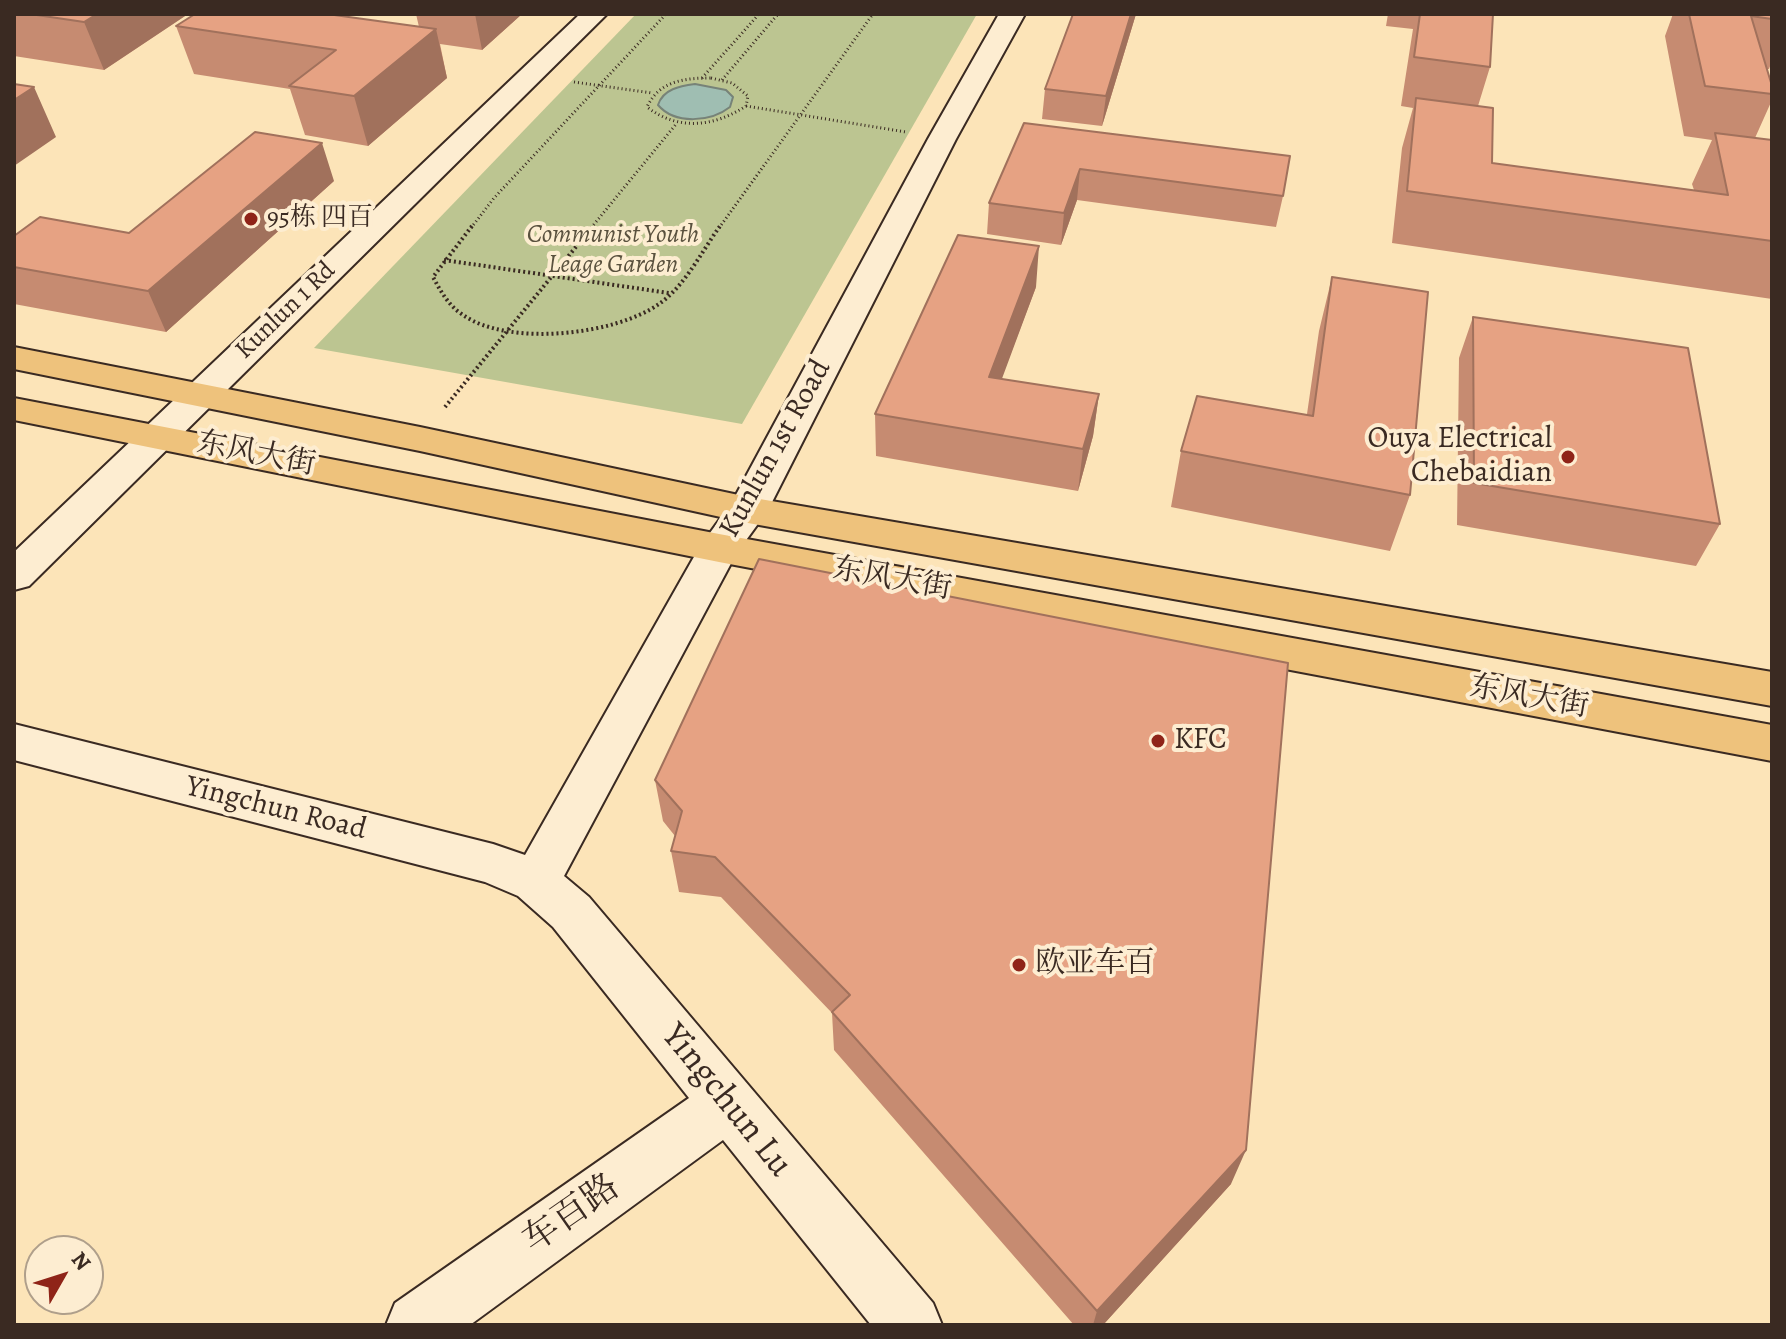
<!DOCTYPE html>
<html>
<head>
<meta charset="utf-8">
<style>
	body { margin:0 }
	#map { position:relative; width:1786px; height:1339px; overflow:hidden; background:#fce4b8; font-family:Alegreya,serif }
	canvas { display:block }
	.frame { position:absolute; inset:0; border:16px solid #3a2a22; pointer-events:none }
	.north { position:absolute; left:24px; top:1235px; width:80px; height:80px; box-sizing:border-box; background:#fdedd1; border:2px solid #af9f8b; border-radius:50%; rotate:51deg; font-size:22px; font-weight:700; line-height:32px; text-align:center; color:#3a2a22 }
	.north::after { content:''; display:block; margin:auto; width:28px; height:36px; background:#8f2418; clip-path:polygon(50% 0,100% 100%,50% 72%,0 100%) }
</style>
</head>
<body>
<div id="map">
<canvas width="1786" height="1339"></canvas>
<div class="frame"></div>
<div class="north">N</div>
</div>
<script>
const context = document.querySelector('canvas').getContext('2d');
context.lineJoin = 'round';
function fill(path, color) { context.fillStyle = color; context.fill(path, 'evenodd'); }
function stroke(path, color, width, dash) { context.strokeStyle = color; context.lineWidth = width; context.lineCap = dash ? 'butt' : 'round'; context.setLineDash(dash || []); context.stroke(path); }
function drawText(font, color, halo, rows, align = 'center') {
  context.font = font + ' Alegreya,"Noto Serif SC",serif'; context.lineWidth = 8; context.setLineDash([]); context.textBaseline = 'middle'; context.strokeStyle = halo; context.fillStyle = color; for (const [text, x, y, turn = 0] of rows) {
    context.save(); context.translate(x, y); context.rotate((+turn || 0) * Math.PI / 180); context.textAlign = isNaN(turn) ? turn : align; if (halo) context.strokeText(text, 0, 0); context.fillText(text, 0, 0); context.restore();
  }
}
const green = new Path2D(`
	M636,14H977L742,424L314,348Z`);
const water = new Path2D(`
	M695,84L726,90L733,97L730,107C711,122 675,125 658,105C663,89 680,86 695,84Z`);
const pathFar1 = new Path2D(`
	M702,78L759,14
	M711,78L732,83L748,96L746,106C714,127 678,131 647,107C659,81 684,78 711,78Z
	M722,80L778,14
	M574,82L652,93
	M746,106L906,132
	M471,228L494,198L666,14
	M591,228L677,123
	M719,228L873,14`);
const path = new Path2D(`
	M472,226L433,277C441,292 449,306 463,315C509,347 615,335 659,304C685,286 702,251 720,226
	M444,260L669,293
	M445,407L593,226`);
const secondary = new Path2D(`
	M580,14H607L29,586L14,590V552Z
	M999,14H1025L956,139L768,510L736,554L564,876L589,897L933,1303L942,1325H871L723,1140L470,1325H386L395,1303L689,1098L553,927L518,896L485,882L14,760V724L493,844L525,855L699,548L731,504L928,139Z`);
const primary = new Path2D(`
	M14,347L420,427L748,497L1772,672V706L748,523L420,451L14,369Z
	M14,398L719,534L1772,725V761L719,562L14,420Z`);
const wall = new Path2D(`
	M14,14H188L104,70L14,56Z
	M416,14H522L482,50L440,44L447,78L368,146L305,135L290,89L194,74L176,26L419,27Z
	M1136,14L1102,126L1042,119L1045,89Z
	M1388,14H1493L1490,67L1478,106L1492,163L1694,190L1692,184L1712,140L1684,136L1665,36L1673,14H1772V61L1769,69H1767L1772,86V100L1755,138L1772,140V299L1392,243L1402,148L1413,108L1401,106L1413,29L1386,26Z
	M1024,123L1283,196L1276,227L1077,200L1061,245L987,234L989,203Z
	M334,181L166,332L14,304V236L129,233Z
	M1332,277L1410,495L1390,551L1171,507L1181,451L1307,414L1319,331Z
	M1036,287L1001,379L1099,394L1093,436L1078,491L876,456L875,414Z
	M1473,317L1720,524L1696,566L1457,525L1459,358Z
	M655,780L1231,1184L1103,1325H1074L834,1050L832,1013L721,897L679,892L671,851L675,836L663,821Z`);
const shadedWall = new Path2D(`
	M97,14H188L104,70L84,22Z
	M475,14H522L482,50Z
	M1131,14H1136L1102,126L1106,96Z
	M436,29L447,78L368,146L354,96Z
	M34,87L56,137L14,166V100Z
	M322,143L334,181L166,332L148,291Z
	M1080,169L1077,200L1061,245L1064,213Z
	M1039,246L1036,287L987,419L989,377Z
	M1099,394L1093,436L1078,491L1083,449Z
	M1246,1150L1231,1184L1103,1325H1093L1097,1311Z`);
const building = new Path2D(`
	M30,14H97L84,22Z
	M195,14H327L436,29L354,96L289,86L336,50L176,26Z
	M1073,14H1131L1106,96L1045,89Z
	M1420,14H1493L1490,67L1414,57Z
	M1689,14H1772V19L1751,16L1772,86V94L1705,86Z
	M14,84L34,87L14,100Z
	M1416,98L1493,108L1492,163L1728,195L1715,133L1772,140V241L1407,191Z
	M1024,123L1290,156L1283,196L1080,169L1064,213L989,203Z
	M255,132L322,143L148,291L14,267V236L40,217L129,233Z
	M958,235L1039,246L989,377L1099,394L1083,449L875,414Z
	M1332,277L1428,292L1410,495L1181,451L1197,396L1313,416Z
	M1473,317L1688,348L1720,524L1474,483Z
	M759,559L1288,663L1246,1150L1097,1311L832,1012L850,995L715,857L671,851L682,811L655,780Z`);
const markers = [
	[251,219,8,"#8f2418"],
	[1568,457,8,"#8f2418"],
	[1158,741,8,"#8f2418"],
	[1019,965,8,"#8f2418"]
];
const farPoinames = [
	["95栋 四百",267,219]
];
const farParknames = [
	["Communist Youth",613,236],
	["Leage Garden",613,266]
];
const farStreetnames = [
	["Kunlun 1 Rd",286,311,-44]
];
const poiNames = [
	["Ouya Electrical",1552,440,"right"],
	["Chebaidian",1552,474,"right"],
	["KFC",1174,741],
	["欧亚车百",1035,965]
];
const streetNames = [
	["Kunlun 1st Road",776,449,-61],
	["东风大街",256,455,11],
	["东风大街",892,580,10],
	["东风大街",1529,698,10],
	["Yingchun Road",276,809,14]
];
const nearStreetnames = [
	["Yingchun Lu",726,1101,51],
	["车百路",572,1215,-35]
];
fill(green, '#bcc591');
fill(water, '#9fbeb2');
stroke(water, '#778378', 2);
stroke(secondary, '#3a2a22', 4);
stroke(primary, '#3a2a22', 4);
stroke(pathFar1, '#3a2a22', 3, [1, 3]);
stroke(path, '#3a2a22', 4, [2, 3]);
fill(secondary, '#fdedd1');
fill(primary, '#eec27c');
fill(wall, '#c68b71');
fill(shadedWall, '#a1715c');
fill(building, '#e6a283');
stroke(building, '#a1715c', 2);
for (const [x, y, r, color] of markers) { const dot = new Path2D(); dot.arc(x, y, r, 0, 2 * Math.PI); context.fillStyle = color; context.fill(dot); stroke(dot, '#fdedd1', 3); }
drawText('26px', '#3a2a22', '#fdedd1', farPoinames, 'left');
drawText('italic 26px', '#5a513e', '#fdedd1', farParknames);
drawText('26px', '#3a2a22', '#fdedd1', farStreetnames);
drawText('30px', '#3a2a22', '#fdedd1', poiNames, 'left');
drawText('30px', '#3a2a22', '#fdedd1', streetNames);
drawText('36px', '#3a2a22', '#fdedd1', nearStreetnames);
</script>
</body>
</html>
